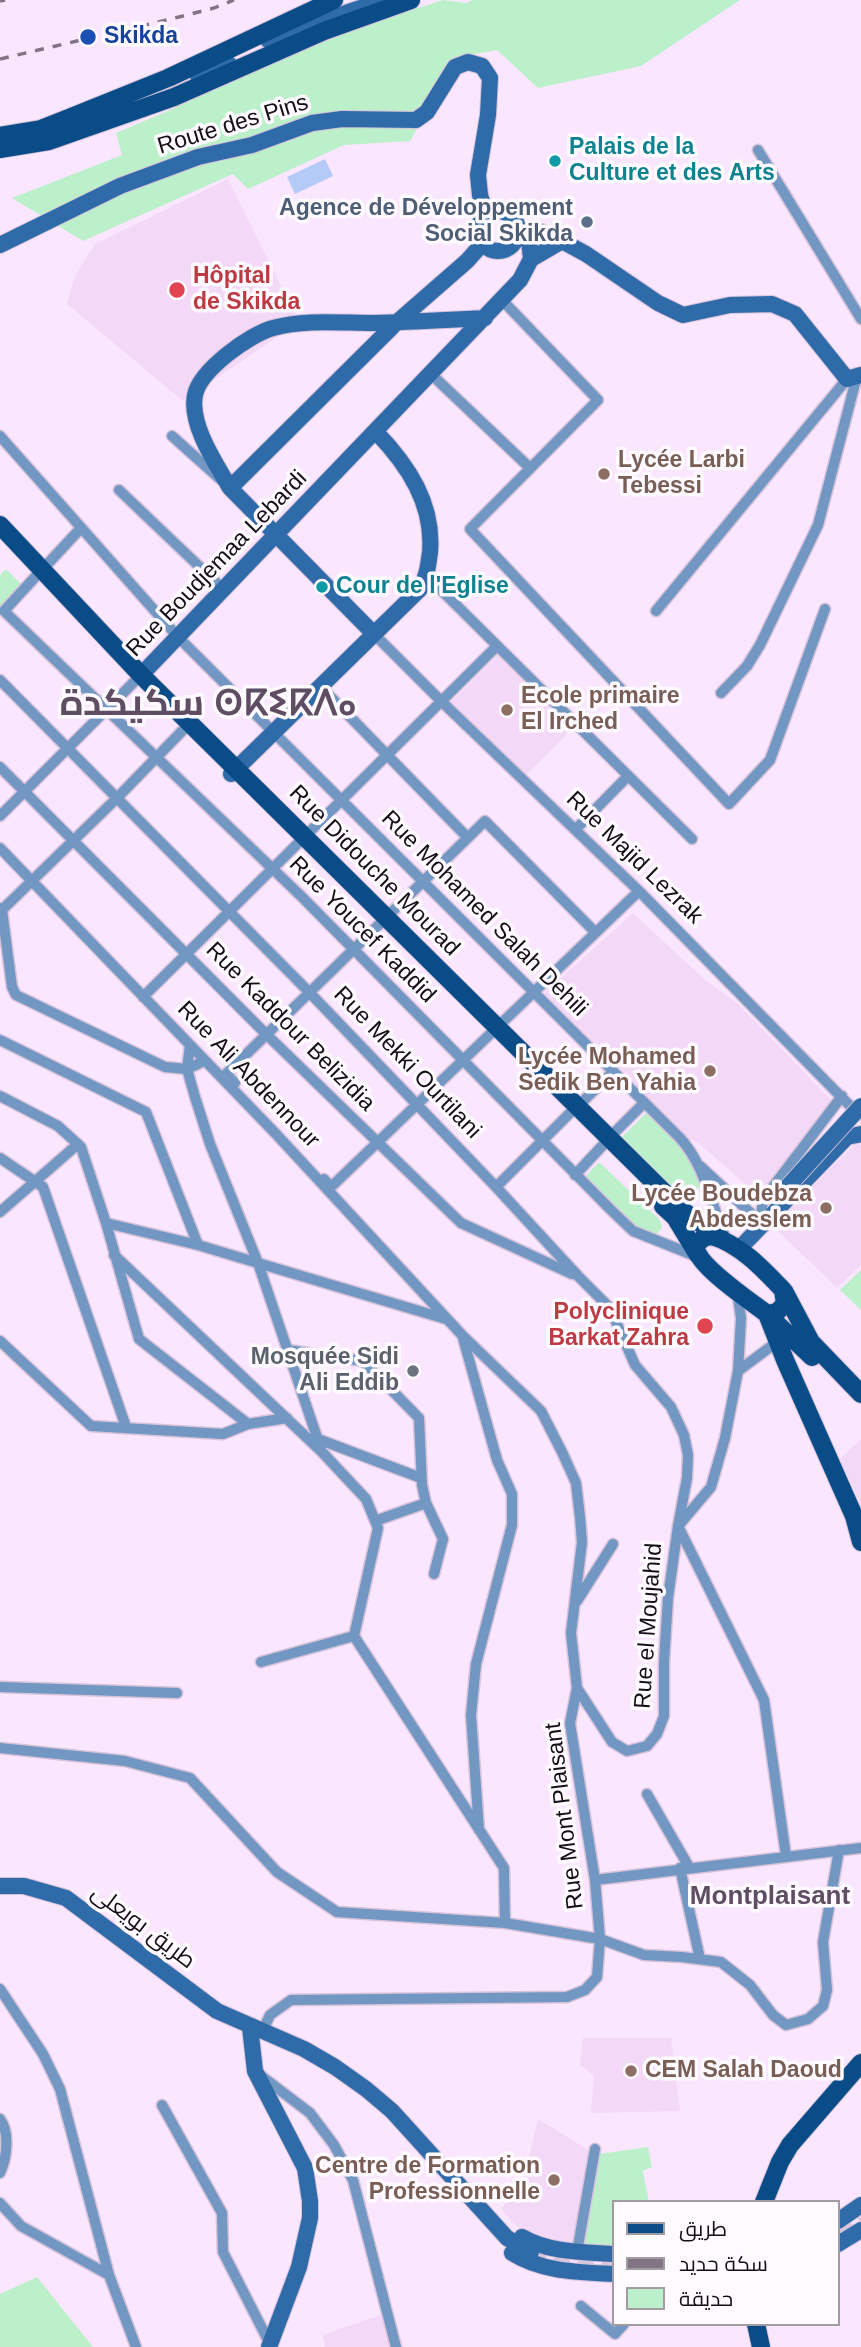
<!DOCTYPE html>
<html>
<head>
<meta charset="utf-8">
<style>
	body { margin:0 }
	#map { position:relative; width:861px; height:2347px; overflow:hidden; background:#fbe6ff; font-family:Helvetica,Cairo,sans-serif }
	canvas { display:block }
	.legend { position:absolute; left:612px; top:2200px; width:228px; height:126px; box-sizing:border-box; background:#fefaff; border:2px solid #a19ca2; margin:0; padding:9px 12px; list-style:none; font-size:21px; color:#150e16 }
	.legend li { display:flex; align-items:center; gap:14px; height:35px }
	.legend b { width:35px; border:2px solid #a19ca2 }
</style>
</head>
<body>
<div id="map">
<canvas width="861" height="2347"></canvas>
<ul class="legend">
<li><b style="height:9px;background:#094c87"></b>طريق</li>
<li><b style="height:9px;background:#827484"></b>سكة حديد</li>
<li><b style="height:19px;background:#bbf0ca"></b>حديقة</li>
</ul>
</div>
<script>
const context = document.querySelector('canvas').getContext('2d');
context.lineJoin = 'round';
function fill(path, color) { context.fillStyle = color; context.fill(path, 'evenodd'); }
function stroke(path, color, width, dash) { context.strokeStyle = color; context.lineWidth = width; context.lineCap = dash ? 'butt' : 'round'; context.setLineDash(dash || []); context.stroke(path); }
function drawText(font, color, halo, rows, align = 'center') {
  context.font = font + ' Helvetica,Cairo,"Noto Sans Tifinagh",sans-serif'; context.lineWidth = 7; context.setLineDash([]); context.textBaseline = 'middle'; context.strokeStyle = halo; context.fillStyle = color; for (const [text, x, y, turn = 0] of rows) {
    context.save(); context.translate(x, y); context.rotate((+turn || 0) * Math.PI / 180); context.textAlign = isNaN(turn) ? turn : align; if (halo) context.strokeText(text, 0, 0); context.fillText(text, 0, 0); context.restore();
  }
}
const built = new Path2D(`
	M228,179L299,322L183,401L67,304L75,276L95,244Z
	M499,654L574,727L525,776L450,703Z
	M633,913L703,978L738,1004L833,1102L758,1195L698,1143L685,1137L541,996Z
	M856,1143L861,1145V1265L837,1288L773,1226Z
	M860,1440L861,1441V1505L840,1459Z
	M583,2038H671L680,2111L591,2113L594,2076L580,2065Z
	M538,2119L590,2151L573,2247L529,2235L512,2222L501,2208L522,2187Z
	M381,2315L391,2347H325L322,2335Z`);
const green = new Path2D(`
	M443,0L467,3L472,0H740L641,66L538,88L497,50L459,57L410,141L344,145L248,189L233,174L83,241L12,198L122,155L116,133L168,111L319,40Z
	M6,569L21,584L0,607V575Z
	M648,1111L688,1152L700,1187L686,1200L621,1138Z
	M599,1162L660,1220L662,1228L655,1236L636,1229L584,1178Z
	M861,1270V1310L840,1290Z
	M648,2147L652,2167L643,2171L649,2202H614V2248L584,2247L599,2154Z
	M37,2277L93,2347H0V2294Z`);
const water = new Path2D(`
	M325,159L333,176L295,194L287,177Z`);
const secondaryTunnel = new Path2D(`
	M119,108L198,76
	M838,2232L861,2218
	M531,2252L563,2260L614,2264`);
const street = new Path2D(`
	M758,150L861,319
	M502,300L598,400L470,529L729,804L770,760L825,609
	M431,374L530,468
	M0,436L178,637L680,1138C705,1165 711,1205 726,1239
	M172,436L220,479
	M119,490L224,590
	M42,570L81,528
	M37,575L4,611L302,897L610,1209L633,1231L698,1257
	M427,576L692,839
	M656,611L847,379
	M374,634L442,702L639,891L859,1115
	M0,680L309,992L496,1187L578,1276L610,1308L635,1365L671,1407L684,1435L688,1455L687,1478L678,1526L668,1598L664,1662V1716L657,1734L647,1746L627,1751L612,1742L577,1688
	M320,686L467,837
	M721,693L747,666L760,645L818,525L857,376
	M0,767L266,1034L461,1223L572,1274
	M0,816L141,675
	M576,829L628,776
	M0,848L276,1134L462,1335L541,1411L562,1452L576,1483L580,1517L582,1542L571,1633L577,1688L570,1723L595,1880L600,1939L597,1977L585,1990L567,1997L291,2000L270,2015L262,2032
	M0,908L2,910L117,798L185,728
	M2,910L12,987L16,995L165,1067L187,1069L204,1061
	M143,997L497,646
	M0,1040L146,1112L198,1245
	M190,1045L187,1069L195,1097L210,1144L258,1263L446,1319
	M235,1083L226,1074L485,821L595,932
	M0,1096L58,1126L81,1147L106,1223L139,1339L248,1424
	M577,1107L613,1072
	M609,1138L644,1103
	M0,1158L43,1187L126,1427
	M700,1166L757,1219
	M575,1175L603,1145
	M324,1179L331,1187L639,891
	M496,1187L570,1113
	M0,1212L78,1144
	M761,1215L763,1200L842,1096
	M106,1223L198,1245L258,1263L321,1449
	M114,1255L322,1452L366,1499L378,1528L354,1636L504,1868L505,1923
	M463,1338L497,1460L512,1494V1525L476,1664L471,1715L479,1830
	M0,1341L91,1426L223,1434L248,1424L287,1418
	M288,1350L363,1361L419,1418L422,1485L426,1503L443,1539L434,1574
	M738,1371L777,1342
	M318,1439L421,1478
	M375,1521L426,1503
	M679,1525L711,1487L725,1438L738,1371L741,1318L737,1291
	M678,1526L764,1700L786,1856
	M577,1601L613,1544
	M261,1662L354,1636
	M0,1687L177,1693
	M0,1748L125,1761L190,1778L277,1872L337,1912L505,1923L600,1939L644,1955L682,1957L721,1962L750,1985L773,2015L786,2025L808,2019L823,2006L827,1990L823,1942L839,1850
	M647,1794L689,1867
	M680,1868L700,1959
	M595,1880L861,1848
	M0,1989L43,2054L60,2089L109,2275
	M260,2075L310,2113L334,2145L353,2180L396,2347
	M162,2105L222,2213L223,2252L270,2344
	M0,2119C10,2132 7,2158 0,2173
	M0,2203L21,2226L109,2275L136,2347
	M577,2252L595,2149
	M581,2306L615,2334L624,2324`);
const secondary = new Path2D(`
	M316,26L348,12L385,0
	M268,40L324,15
	M198,76L229,64
	M478 231a20 20 0 1 1 40 0a20 20 0 1 1-40 0Z
	M519,230L542,232L562,241L586,254L658,303L683,315L730,305L772,304L795,314L847,379L861,375
	M0,245L120,186L198,157L252,145L312,123L342,119L416,120L427,112L455,67L468,62L482,66L490,78L488,115L478,175L480,195L486,215
	M531,259L562,241
	M230,488C216,464 189,424 195,395C200,370 250,334 273,328C305,319 341,323 374,323C411,322 448,320 485,318
	M374,634L230,488L396,323L467,261L483,243
	M141,675L520,280L531,259L528,230
	M231,774L420,589C427,576 428,567 430,552C434,504 408,465 376,432
	M739,1249L847,1137L861,1134
	M0,1886H24L66,1898L217,2011L304,2049L335,2067L366,2089L392,2111L507,2238L531,2252
	M250,2027L255,2071L305,2168L310,2201V2218L299,2267L269,2347
	M838,2221L861,2205
	M522,2237C550,2253 583,2252 614,2254
	M838,2244L861,2230
	M512,2253C542,2272 579,2272 614,2274`);
const primary = new Path2D(`
	M0,136L41,129L64,120L168,78L334,0
	M0,149L49,141L174,97L324,31L411,0
	M0,525L141,675L682,1210L723,1240
	M663,1206L675,1217L698,1255
	M712,1236C741,1245 763,1269 783,1290L785,1304L777,1312L767,1314C750,1301 707,1272 698,1254C695,1248 696,1249 697,1243L705,1237Z
	M784,1291L811,1342L861,1394
	M767,1314L785,1360L854,1516L861,1542
	M772,1319L812,1357
	M764,2202L780,2162L790,2145L861,2063
	M756,2324L761,2347`);
const rail = new Path2D(`
	M0,1L5,0
	M0,59L171,19L214,8L234,0`);
const secondaryBridge = new Path2D(`
	M780,1195L861,1106`);
const markers = [
	[88,37,9,"#1a4fb4"],
	[555,161,7,"#0f9aa8"],
	[587,222,7,"#5c6f8a"],
	[177,290,9,"#e0444e"],
	[604,474,7,"#8d6e63"],
	[322,587,7,"#0f9aa8"],
	[507,710,7,"#8d6e63"],
	[710,1071,7,"#8d6e63"],
	[826,1208,7,"#8d6e63"],
	[705,1326,9,"#e0444e"],
	[413,1371,7,"#6b7280"],
	[631,2071,7,"#8d6e63"],
	[554,2180,7,"#8d6e63"]
];
const transitNames = [
	["Skikda",104,37]
];
const streetNames = [
	["Route des Pins",233,125,-17],
	["Rue Boudjemaa Lebardi",217,564,-46],
	["Rue Majid Lezrak",634,858,44],
	["Rue Didouche Mourad",374,871,45],
	["Rue Mohamed Salah Dehili",484,914,45],
	["Rue Youcef Kaddid",362,930,45],
	["Rue Kaddour Belizidia",290,1027,45],
	["Rue Mekki Ourtilani",407,1063,46],
	["Rue Ali Abdennour",248,1075,46],
	["Rue el Moujahid",649,1626,-86],
	["Rue Mont Plaisant",565,1816,-97],
	["طريق بويعلى",143,1927,37]
];
const cultureNames = [
	["Palais de la",569,148],
	["Culture et des Arts",569,174],
	["Cour de l'Eglise",336,587]
];
const serviceNames = [
	["Agence de Développement",573,209],
	["Social Skikda",573,235]
];
const healthNames = [
	["Hôpital",193,277],
	["de Skikda",193,303],
	["Polyclinique",689,1313,"right"],
	["Barkat Zahra",689,1339,"right"]
];
const educationNames = [
	["Lycée Larbi",618,461],
	["Tebessi",618,487],
	["Ecole primaire",521,697],
	["El Irched",521,723],
	["Lycée Mohamed",696,1058,"right"],
	["Sedik Ben Yahia",696,1084,"right"],
	["Lycée Boudebza",812,1195,"right"],
	["Abdesslem",812,1221,"right"],
	["CEM Salah Daoud",645,2071],
	["Centre de Formation",540,2167,"right"],
	["Professionnelle",540,2193,"right"]
];
const worshipNames = [
	["Mosquée Sidi",399,1358],
	["Ali Eddib",399,1384]
];
const quarterNames = [
	["Montplaisant",770,1897]
];
const townNames = [
	["سكيكدة ⵙⴽⵉⴽⴷⴰ",208,705]
];
fill(built, '#f3d8f7');
fill(green, '#bbf0ca');
fill(water, '#b3cbf6');
stroke(secondaryTunnel, '#d8c6dc', 16, [16, 8]);
stroke(street, '#d6c3da', 13);
stroke(secondary, '#d6c3da', 18);
stroke(primary, '#d6c3da', 20);
stroke(street, '#7197c2', 10);
stroke(secondary, '#2f6ba9', 16);
stroke(primary, '#094c87', 18);
stroke(rail, '#827484', 3.5, [9, 9]);
stroke(secondaryBridge, '#d6c3da', 18, []);
stroke(secondaryBridge, '#2f6ba9', 16);
for (const [x, y, r, color] of markers) { const dot = new Path2D(); dot.arc(x, y, r, 0, 2 * Math.PI); context.fillStyle = color; context.fill(dot); stroke(dot, '#fefaff', 2.5); }
drawText('bold 23px', '#164399', '#fefaff', transitNames, 'left');
drawText('23px', '#150e16', '#fefaff', streetNames);
drawText('bold 23px', '#0d838f', '#fefaff', cultureNames, 'left');
drawText('bold 23px', '#4e5e75', '#fefaff', serviceNames, 'right');
drawText('bold 23px', '#be3a42', '#fefaff', healthNames, 'left');
drawText('bold 23px', '#785e54', '#fefaff', educationNames, 'left');
drawText('bold 23px', '#5b616d', '#fefaff', worshipNames, 'right');
drawText('bold 26px', '#5f4e63', '#fefaff', quarterNames);
drawText('bold 37px', '#5f4e63', '#fefaff', townNames);
</script>
</body>
</html>
